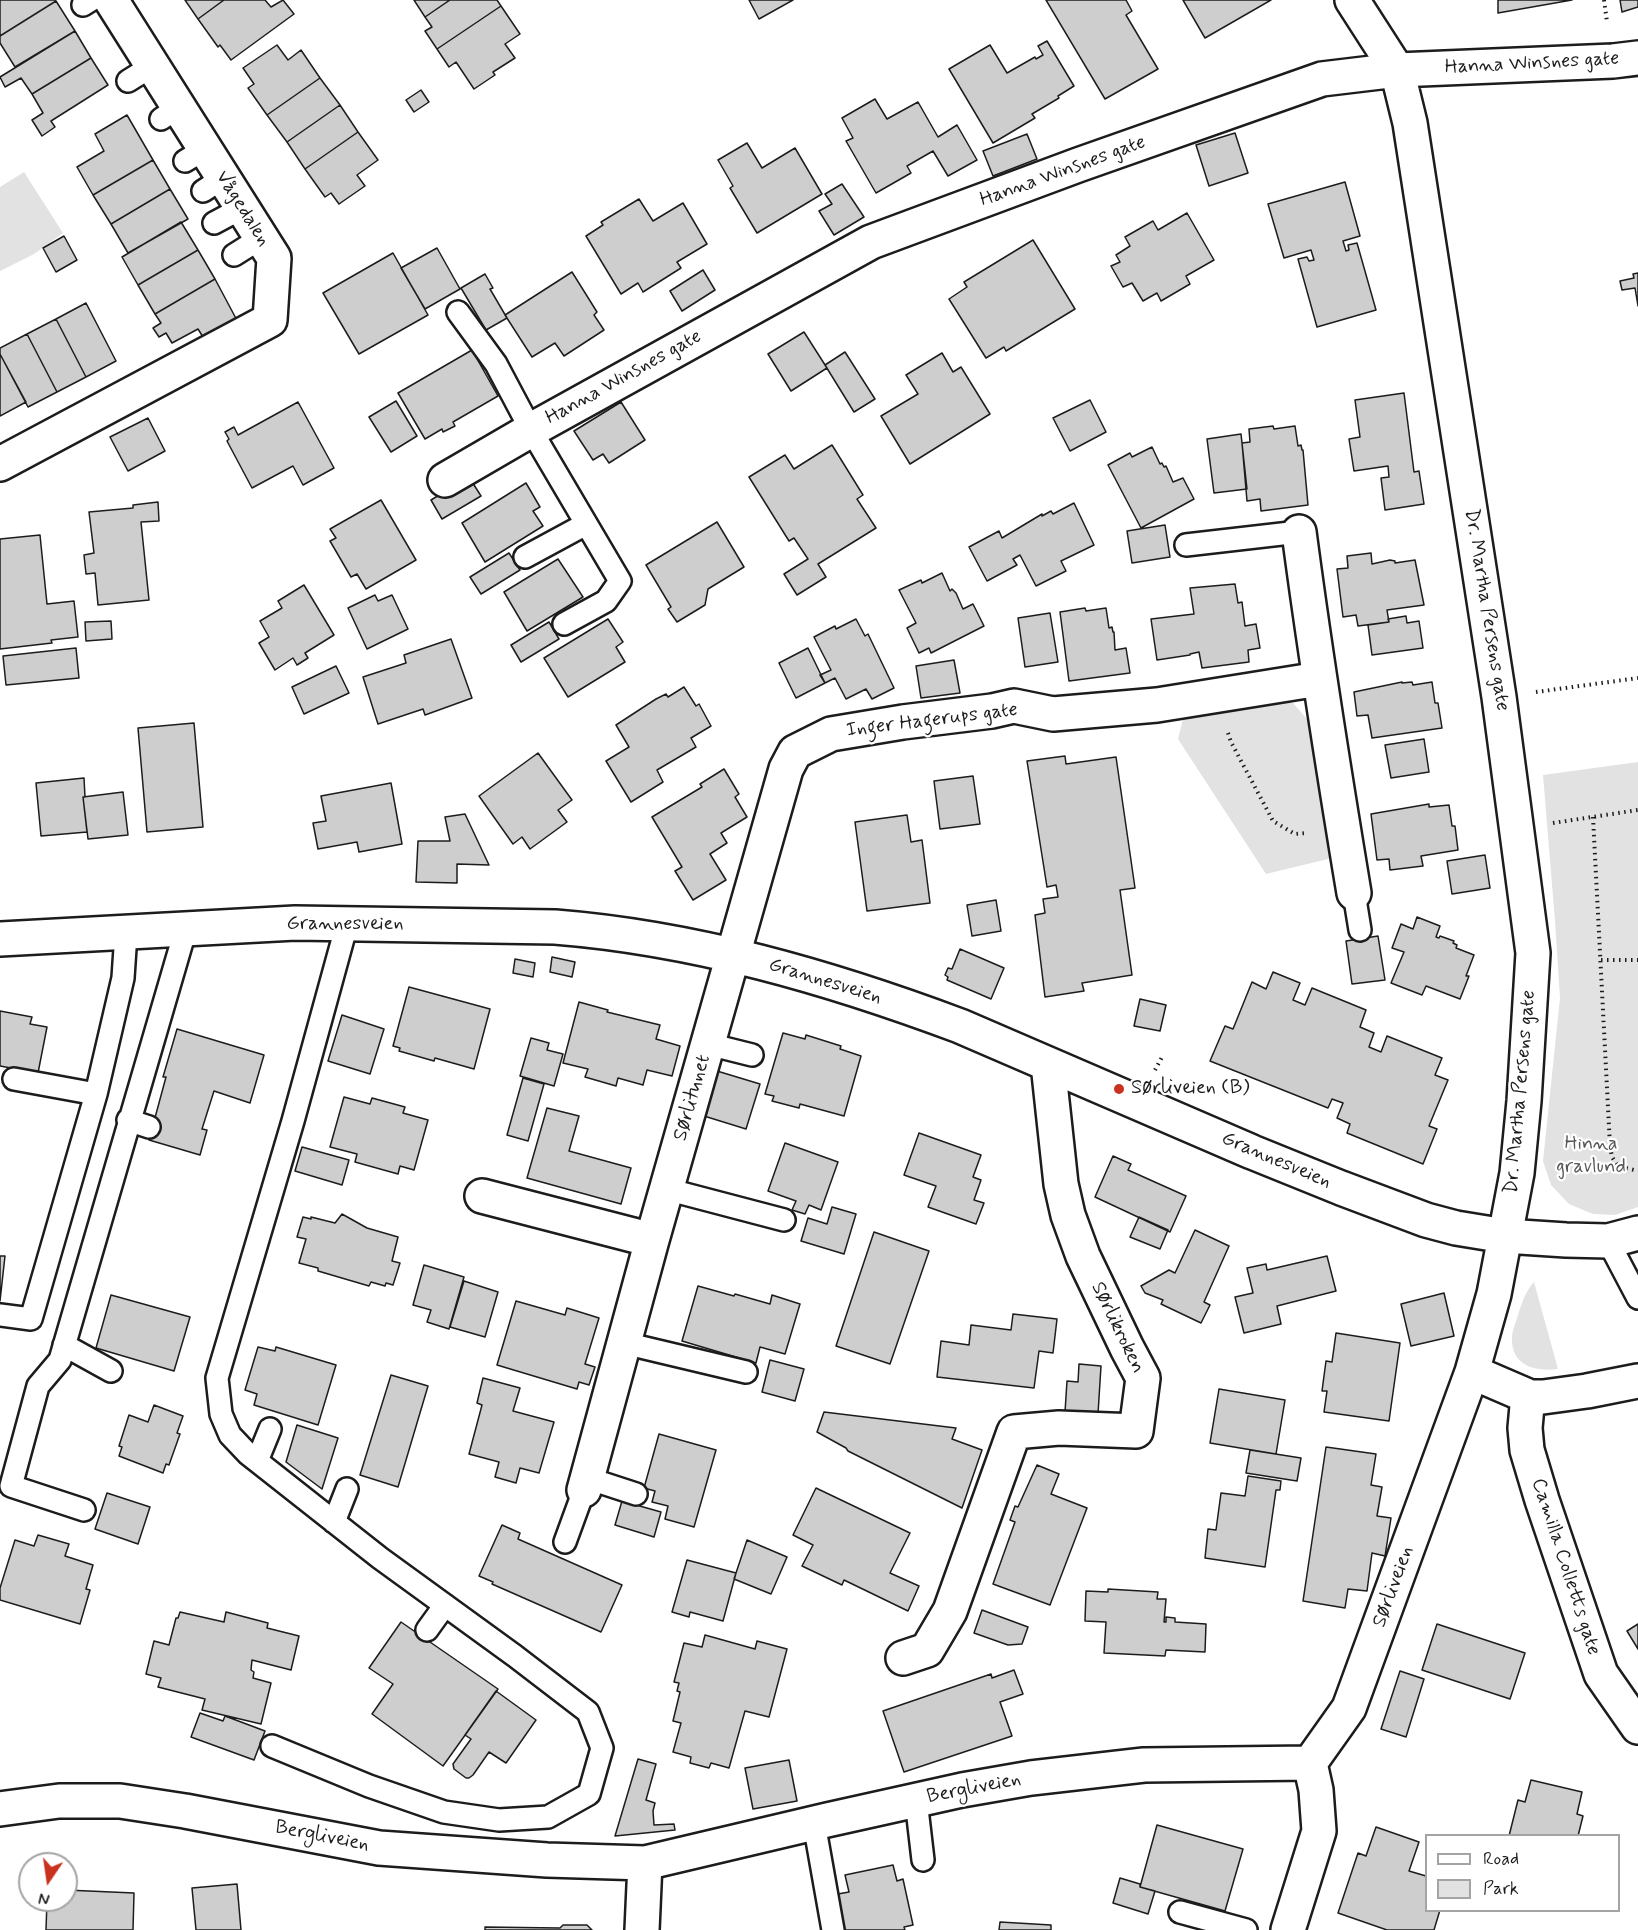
<!DOCTYPE html>
<html>
<head>
<meta charset="utf-8">
<style>
	body { margin:0 }
	#map { position:relative; width:1638px; height:1930px; overflow:hidden; background:#fff; font-family:Mynerve,sans-serif }
	canvas { display:block }
	.legend { position:absolute; left:1425px; top:1834px; width:195px; height:78px; box-sizing:border-box; background:#fff; border:2px solid #a4a4a4; margin:0; padding:8px 10px; list-style:none; font-size:18px; color:#1c1c1c }
	.legend li { display:flex; align-items:center; gap:12px; height:30px }
	.legend b { width:30px; border:2px solid #a4a4a4 }
	.north { position:absolute; left:18px; top:1852px; width:60px; height:60px; box-sizing:border-box; background:#fff; border:2px solid #a4a4a4; border-radius:50%; rotate:193deg; font-size:16px; font-weight:700; line-height:24px; text-align:center; color:#1c1c1c }
	.north::after { content:''; display:block; margin:auto; width:21px; height:27px; background:#c8321e; clip-path:polygon(50% 0,100% 100%,50% 72%,0 100%) }
</style>
</head>
<body>
<div id="map">
<canvas width="1638" height="1930"></canvas>
<ul class="legend">
<li><b style="height:8px;background:#fff"></b>Road</li>
<li><b style="height:16px;background:#e2e2e2"></b>Park</li>
</ul>
<div class="north">N</div>
</div>
<script>
const context = document.querySelector('canvas').getContext('2d');
context.lineJoin = 'round';
function fill(path, color) { context.fillStyle = color; context.fill(path, 'evenodd'); }
function stroke(path, color, width, dash) { context.strokeStyle = color; context.lineWidth = width; context.lineCap = dash ? 'butt' : 'round'; context.setLineDash(dash || []); context.stroke(path); }
function drawText(font, color, halo, rows, align = 'center') {
  context.font = font + ' Mynerve,sans-serif'; context.lineWidth = 4.5; context.setLineDash([]); context.textBaseline = 'middle'; context.strokeStyle = halo; context.fillStyle = color; for (const [text, x, y, turn = 0] of rows) {
    context.save(); context.translate(x, y); context.rotate((+turn || 0) * Math.PI / 180); context.textAlign = isNaN(turn) ? turn : align; if (halo) context.strokeText(text, 0, 0); context.fillText(text, 0, 0); context.restore();
  }
}
const green = new Path2D(`
	M24,172L63,233L34,254L0,271V187Z
	M1271,699L1293,703L1307,719L1315,738L1332,858L1266,874L1178,739L1183,719L1197,710Z
	M1638,762V1207L1615,1215L1593,1214L1569,1204L1551,1185L1543,1161L1560,998L1555,921L1543,775Z
	M1534,1282L1558,1369C1536,1372 1511,1366 1512,1338C1512,1331 1516,1322 1518,1315C1522,1303 1525,1292 1534,1282Z`);
const building = new Path2D(`
	M0,0H55L56,1L0,36Z
	M185,0H224L198,19Z
	M224,0H265L271,7L283,0L294,14L231,60L220,45L218,47L198,19Z
	M414,0H450L425,17Z
	M450,0H497L501,6L437,49L425,31L432,27L425,17Z
	M749,0H793L759,19Z
	M1046,0H1126L1132,11L1126,15L1158,69L1105,99Z
	M1183,0H1271L1205,38Z
	M1498,0H1572L1498,13Z
	M1620,0H1638V7L1622,12Z
	M56,1L75,31L15,67L0,43V36Z
	M501,6L520,34L505,44L515,58L493,72L495,75L474,89L456,62L449,67L437,49Z
	M75,31L91,58L32,94L21,78L5,87L0,77Z
	M1047,41L1074,86L1058,96L1059,98L1032,114L1035,118L993,143L949,69L990,45L1007,73L1035,57L1036,59L1043,55L1038,46Z
	M277,45L288,60L301,50L320,78L267,115L248,88L254,84L243,68Z
	M91,58L108,85L51,121L55,127L42,136L32,120L43,113L32,94Z
	M320,78L340,105L287,142L267,115Z
	M421,90L429,102L414,112L406,100Z
	M875,99L887,119L918,102L938,137L957,125L977,160L948,176L933,151L907,166L911,173L876,193L846,141L853,138L842,118Z
	M340,105L358,132L305,169L287,142Z
	M127,115L153,160L93,195L77,167L104,151L95,134Z
	M358,132L378,160L357,175L365,186L339,204L331,193L325,197L305,169Z
	M1235,133L1248,173L1209,186L1196,145Z
	M1027,134L1037,159L993,176L983,151Z
	M747,143L762,168L795,148L822,194L757,233L730,188L733,186L718,160Z
	M153,160L170,189L111,224L93,195Z
	M1345,182L1360,236L1343,241L1346,251L1349,250L1348,245L1357,243L1376,310L1317,327L1298,259L1307,257L1309,261L1314,260L1311,250L1284,258L1268,204Z
	M842,184L864,217L834,235L819,211L832,204L825,194Z
	M170,189L188,219L128,253L111,224Z
	M639,199L653,221L683,203L707,244L677,262L681,268L643,292L638,283L621,294L586,236L603,225L601,222Z
	M1187,213L1214,260L1186,276L1190,284L1161,301L1157,293L1143,301L1132,283L1123,287L1111,266L1120,262L1116,255L1130,246L1125,237L1153,221L1158,230Z
	M181,222L198,250L138,285L122,257Z
	M64,236L77,260L56,272L43,248Z
	M1033,240L1075,309L1006,351L1004,347L986,358L949,299L967,287L964,282Z
	M437,248L460,289L425,309L401,268Z
	M198,250L215,279L155,314L138,285Z
	M393,253L428,315L359,354L323,293Z
	M703,270L715,290L682,311L670,291Z
	M572,272L597,312L594,315L604,330L564,356L555,343L532,357L505,315Z
	M1638,273V306L1635,288L1622,290L1620,281L1634,278L1633,274Z
	M485,274L493,288L490,289L507,318L486,330L461,288Z
	M215,279L240,326L208,345L198,329L172,343L166,333L159,337L153,328L161,323L155,314Z
	M86,303L116,361L86,377L56,319Z
	M56,319L86,377L57,392L27,334Z
	M804,332L827,368L791,391L768,354Z
	M27,334L57,392L28,407L0,354V348Z
	M472,350L498,396L453,422L455,426L443,432L442,429L425,439L398,393Z
	M845,352L875,399L854,412L825,365Z
	M942,353L953,372L961,367L990,414L910,464L881,416L918,394L906,375Z
	M0,354L26,402L0,416Z
	M1404,393L1414,472L1419,471L1424,504L1385,510L1381,478L1389,477L1388,466L1354,471L1349,439L1360,437L1355,400Z
	M1090,400L1106,432L1070,451L1053,418Z
	M396,401L417,436L391,452L369,417Z
	M298,402L334,468L303,485L293,466L252,488L227,441L229,439L225,432L234,427L238,435Z
	M621,402L645,440L609,463L603,454L593,460L574,431Z
	M148,418L165,451L128,471L110,437Z
	M1273,426L1274,429L1295,426L1298,446L1301,445L1302,450H1303L1308,505L1261,511L1260,499L1247,501L1242,443L1250,442L1249,429Z
	M1241,434L1247,489L1214,493L1207,439Z
	M832,445L863,495L857,499L876,528L818,564L826,577L797,595L784,574L808,559L794,538L789,541L749,477L785,455L794,469Z
	M1152,447L1160,464L1162,463L1164,467L1166,466L1173,482L1183,478L1194,499L1141,528L1108,465L1130,453L1132,457Z
	M469,477L481,496L442,519L431,500Z
	M526,483L540,507L533,511L543,526L485,562L462,523Z
	M381,500L416,560L366,589L357,574L351,577L330,541L336,538L330,529Z
	M158,502L159,521L141,522L149,600L98,605L95,573L86,574L84,555L94,553L89,512L133,508V505Z
	M1074,503L1094,545L1061,561L1066,571L1036,586L1020,555L1013,559L1017,565L987,581L969,547L999,531L1002,538L1042,514V516L1051,511L1053,514Z
	M717,522L744,567L708,589L705,605L677,622L668,609L671,607L646,565Z
	M1165,525L1170,557L1132,563L1127,531Z
	M40,535L47,604L74,601L78,637L51,640L52,643L0,649V539Z
	M509,553L520,570L481,594L470,577Z
	M1371,553L1372,564L1390,560L1395,561V563L1415,560L1424,605L1387,610L1389,622L1358,626L1356,615L1343,617L1337,569L1348,568L1347,556Z
	M558,559L583,597L527,631L504,592Z
	M942,573L950,591L952,589L956,593L963,609L973,604L984,626L931,653L929,648L919,653L907,628L916,623L899,590L921,580L922,583Z
	M1235,584L1238,603L1242,602L1245,626L1256,624L1260,648L1248,650L1249,662L1202,668L1199,652L1190,654V655L1157,660L1151,619L1194,614L1190,588Z
	M304,585L334,635L305,653L308,658L297,665L293,658L275,670L259,643L269,637L260,621L282,608L278,601Z
	M375,595L378,601L392,595L408,629L367,649L348,608Z
	M1085,608L1086,611L1106,608L1109,628L1112,627L1113,632H1114L1115,650L1126,648L1130,673L1069,681L1060,612Z
	M1050,613L1058,662L1025,667L1018,618Z
	M1406,616L1407,623L1419,621L1423,648L1372,655L1368,625L1389,622L1388,619Z
	M608,619L623,642L616,647L625,662L568,697L544,658Z
	M856,619L865,636L868,634L894,688L872,699L866,689L846,699L835,678L825,683L820,675L831,670L814,637L835,626L836,629Z
	M111,621L112,639L86,641L85,622Z
	M549,622L559,639L521,662L511,645Z
	M451,639L472,698L425,715L423,709L378,724L363,677L406,663L404,655Z
	M76,648L79,678L6,685L3,656Z
	M808,648L825,683L796,698L779,663Z
	M954,660L960,693L921,698L916,666Z
	M336,666L349,693L304,714L292,687Z
	M1402,682V683L1412,682L1413,685L1432,682L1435,703H1438L1442,728L1372,738L1368,715L1357,716L1354,692Z
	M684,687L696,706L699,704L711,726L691,738L696,747L657,770L663,782L631,802L606,761L629,747L616,725L656,699L666,694L668,697Z
	M194,723L203,827L147,832L138,728Z
	M1424,739L1429,772L1391,778L1385,745Z
	M538,753L572,800L558,810L567,822L530,849L522,837L513,844L479,796Z
	M1065,756L1066,764L1116,757L1135,888L1120,890L1132,975L1082,983L1084,991L1045,997L1035,915L1045,913L1043,899L1058,897L1056,885L1047,887L1027,761Z
	M724,769L739,794L735,797L747,817L721,833L727,843L710,854L726,880L693,900L675,871L682,867L652,817L702,787L700,784Z
	M973,776L980,824L940,829L934,781Z
	M84,778L85,797H83L87,832L41,836L36,783Z
	M391,783L402,844L359,852L357,842L318,849L313,823L326,821L321,796Z
	M123,792L128,835L88,839L83,797Z
	M1429,804V807L1449,805L1452,826H1455L1458,850L1421,856L1423,866L1390,870L1389,859L1377,860L1371,814Z
	M465,814L489,865L457,864V883L416,882L418,841H450L445,817Z
	M907,815L911,842L922,840L930,903L867,911L855,822Z
	M1485,855L1490,888L1452,894L1447,861Z
	M996,900L1001,931L972,936L967,905Z
	M1417,917L1440,926L1436,937L1439,938L1440,936L1454,941L1453,943L1457,945L1456,948L1474,955L1466,976H1469L1460,999L1426,986L1422,995L1391,983L1404,952L1392,948L1401,924L1413,929Z
	M1378,936L1385,980L1352,984L1346,941Z
	M960,949L1004,968L991,999L947,980L948,977L945,975L948,968L952,969Z
	M552,957L575,962L572,977L550,972Z
	M515,959L535,963L533,977L513,973Z
	M1273,972L1300,983L1293,1000L1305,1005L1312,988L1366,1010L1360,1027L1374,1033L1369,1047L1381,1052L1387,1036L1442,1058L1435,1075L1448,1080L1429,1126L1437,1129L1423,1164L1347,1133L1350,1124L1337,1118L1343,1103L1332,1099L1328,1108L1210,1061L1225,1026L1233,1029L1252,982L1266,989Z
	M409,987L490,1009L474,1069L435,1058L434,1061L399,1051L400,1048L393,1046Z
	M1140,999L1166,1005L1160,1031L1134,1026Z
	M579,1002L608,1010L607,1012L660,1025L656,1039L680,1046L672,1076L647,1070L643,1085L618,1078L616,1086L585,1077L588,1069L563,1063Z
	M0,1011L32,1017L30,1024L47,1027L38,1073L0,1066Z
	M342,1015L384,1029L370,1074L328,1061Z
	M177,1029L264,1055L250,1103L214,1091L202,1129L207,1130L200,1155L149,1140L166,1077H163Z
	M783,1033L805,1039L806,1035L841,1046L840,1049L861,1056L844,1116L800,1104L799,1108L772,1101L774,1096L765,1094Z
	M531,1038L549,1043L547,1050L563,1054L554,1086L520,1076Z
	M717,1071L760,1084L746,1129L704,1116Z
	M523,1078L544,1084L528,1141L507,1135Z
	M344,1097L370,1104L372,1098L405,1107L403,1113L428,1120L414,1170L400,1166L398,1174L355,1162L357,1154L330,1147Z
	M547,1108L579,1116L569,1151L631,1168L621,1204L527,1178Z
	M919,1133L981,1155L973,1177L981,1180L974,1200L984,1203L976,1224L928,1207L936,1186L904,1175Z
	M785,1143L838,1162L821,1210L809,1205L805,1214L792,1210L796,1201L768,1191Z
	M302,1147L349,1160L342,1185L295,1171Z
	M1113,1156L1131,1164L1128,1170L1186,1196L1170,1232L1095,1197Z
	M832,1207L856,1214L844,1254L801,1241L808,1218L827,1224Z
	M342,1214L367,1228L398,1237L392,1261L400,1263L393,1285L386,1283L385,1286L371,1282L369,1286L318,1271V1268L299,1263L306,1239L297,1237L303,1217L311,1219V1217L335,1223Z
	M1139,1217L1168,1230L1160,1249L1130,1237Z
	M1195,1230L1229,1246L1204,1302L1210,1305L1201,1323L1161,1304L1163,1300L1145,1293L1141,1286L1169,1270L1175,1273Z
	M874,1232L929,1251L890,1364L836,1346Z
	M0,1256H5L0,1301Z
	M1327,1256L1336,1291L1277,1306L1281,1324L1244,1333L1235,1297L1253,1293L1247,1268L1266,1264L1267,1270Z
	M424,1265L464,1277L449,1329L427,1322L431,1310L413,1305Z
	M464,1281L498,1292L485,1337L450,1327Z
	M698,1286L734,1296L735,1294L770,1304L772,1295L800,1304L785,1354L760,1347L756,1363L682,1341Z
	M1444,1293L1454,1336L1411,1346L1401,1304Z
	M111,1295L190,1317L174,1371L96,1348Z
	M516,1301L565,1315L567,1308L599,1318L585,1364L595,1367L589,1385L579,1382L577,1389L497,1365Z
	M1013,1314L1057,1319L1053,1353L1039,1351L1034,1388L937,1377L941,1341L969,1345L971,1325L1011,1330Z
	M1336,1333L1400,1343L1389,1421L1324,1412L1327,1391H1322L1326,1361L1332,1362Z
	M258,1347L275,1351L276,1347L336,1365L318,1425L254,1405L257,1394L245,1390Z
	M770,1360L804,1369L795,1401L762,1392Z
	M1079,1364L1101,1366L1098,1414L1065,1412L1067,1381L1078,1382Z
	M391,1375L428,1386L398,1487L360,1475Z
	M483,1378L520,1388L513,1411L554,1422L539,1473L520,1468L516,1483L495,1477L499,1462L469,1454L482,1405L477,1403Z
	M1219,1389L1285,1400L1276,1454L1210,1443Z
	M154,1405L183,1416L177,1433L180,1434L169,1465L166,1464L163,1473L119,1456L122,1447L119,1446L129,1415L148,1422Z
	M824,1412L956,1428L952,1439L982,1450L962,1508L848,1451L846,1448L817,1432Z
	M297,1425L338,1438L322,1489L286,1462Z
	M659,1434L716,1450L694,1527L665,1519L668,1506L652,1502L655,1491L644,1488Z
	M1326,1447L1376,1454L1371,1485L1382,1487L1377,1516L1391,1518L1385,1556L1372,1553L1367,1591L1348,1589L1345,1608L1303,1601Z
	M1250,1450L1301,1458L1297,1481L1246,1473Z
	M1037,1465L1059,1474L1051,1494L1087,1508L1050,1605L993,1584L1015,1522L1010,1520L1015,1506L1018,1507Z
	M1248,1476L1281,1481L1280,1490H1276L1265,1567L1205,1558L1208,1529L1216,1530L1221,1493L1245,1496Z
	M816,1488L910,1533L890,1573L919,1586L908,1611L844,1580L842,1585L802,1566L813,1545L793,1535Z
	M107,1493L150,1507L138,1544L95,1529Z
	M622,1501L661,1512L654,1537L615,1525Z
	M502,1525L520,1533L518,1539L622,1585L601,1632L492,1584L493,1582L479,1576Z
	M38,1535L69,1544L65,1556L93,1565L86,1589L90,1590L80,1624L0,1600V1588L15,1540L34,1546Z
	M747,1540L787,1557L771,1594L734,1579Z
	M687,1560L736,1573L723,1621L690,1612L689,1617L672,1612Z
	M1108,1589L1158,1592L1157,1599H1166L1164,1622H1166V1617L1175,1618V1622L1206,1624L1205,1652L1166,1650L1165,1656L1104,1653L1106,1622L1085,1621L1086,1591L1108,1592Z
	M982,1610L1028,1627L1022,1644L1008,1645L974,1633Z
	M180,1612L224,1622L226,1612L268,1623L267,1628L299,1636L291,1670L252,1660L251,1670L254,1672L253,1678L271,1683L261,1724L202,1710L205,1699L158,1687L161,1678L146,1674L154,1641L169,1645L176,1618H178Z
	M401,1622L498,1689L443,1766L372,1714L393,1684L369,1668Z
	M1437,1624L1525,1653L1510,1699L1422,1670Z
	M1638,1624V1649L1627,1631Z
	M705,1635L755,1649L757,1641L787,1649L769,1717L745,1711L729,1768L711,1763L709,1768L690,1763L691,1757L673,1752L681,1723L673,1721L680,1692L677,1691L679,1683L674,1682L684,1643L702,1647Z
	M1014,1670L1023,1694L1000,1702L1012,1736L904,1772L883,1711L991,1674L992,1678Z
	M1400,1671L1424,1679L1406,1737L1381,1729Z
	M496,1691L536,1720L506,1763L489,1752L473,1775L469,1778H466L454,1769L453,1764L471,1739L465,1735Z
	M200,1713L223,1721L225,1716L265,1731L254,1760L191,1737Z
	M638,1759L656,1764L646,1800L655,1803L653,1811L654,1825L674,1824L675,1830L615,1836Z
	M789,1760L797,1801L753,1809L745,1768Z
	M1531,1780L1582,1792L1577,1814L1583,1816L1578,1836H1509L1518,1800L1525,1802Z
	M1157,1825L1243,1849L1225,1911L1140,1887Z
	M1376,1827L1419,1842L1409,1871L1426,1876V1910H1440L1434,1930H1387L1338,1913L1358,1853L1366,1856Z
	M893,1865L897,1881L903,1879L913,1925L904,1927L905,1930H845L838,1894L849,1892L845,1875Z
	M1120,1878L1140,1884V1887L1155,1891L1148,1914L1113,1903Z
	M237,1884L241,1930H196L192,1888Z
	M66,1890L134,1893L133,1930H46L47,1900H66Z
	M1000,1922L1051,1925V1930H999Z
	M563,1925H587L592,1930H485V1927L560,1928Z`);
const path = new Path2D(`
	M1604,0L1607,22
	M1536,692L1638,678
	M1228,733L1231,742L1273,821L1295,834L1307,833
	M1593,817L1610,1146L1612,1157L1618,1166L1638,1171
	M1553,823L1638,810
	M1601,960H1638
	M1155,1070L1162,1057`);
const lane = new Path2D(`
	M83,5L91,0
	M128,81L152,66
	M161,119L179,107
	M185,161L205,149
	M203,191L223,178
	M214,223L242,208
	M234,255L261,238
	M458,312L496,364L531,430L620,581L606,601L564,624
	M1186,545L1299,532
	M525,557L586,524
	M1354,893L1360,930
	M708,1044L752,1055
	M14,1079L96,1094
	M128,1120L149,1127
	M666,1189L784,1220
	M1608,1241L1638,1298
	M0,1315L31,1319L96,1094L123,978L126,933
	M624,1343L746,1372
	M64,1345L111,1371
	M257,1461L270,1429
	M587,1478L636,1494
	M84,1510L11,1486L38,1386L60,1360L186,928
	M334,1522L347,1489
	M565,1542L584,1490
	M427,1630L445,1605
	M272,1746L369,1786L444,1812L499,1820L548,1817L589,1794L602,1748L588,1712L515,1656L380,1558L248,1454L230,1435L221,1414L217,1378L293,1121L347,924
	M916,1800L923,1860
	M814,1823L833,1930
	M1180,1912L1246,1930`);
const street = new Path2D(`
	M0,464L270,320L274,258L111,0
	M445,480L531,430L871,242L1078,165L1322,79L1397,70L1613,61L1638,58
	M1299,532C1315,653 1334,773 1354,893
	M0,939L295,923L555,927C694,938 829,977 960,1026L1252,1152L1341,1188L1426,1220L1456,1228L1505,1236L1566,1240L1608,1241L1638,1233
	M482,1196L652,1240L786,769L795,752L831,734L903,722L992,711L1014,706L1053,714L1157,705L1319,679
	M1472,1372L1530,1397H1543L1587,1391L1638,1381
	M1530,1397L1527,1406L1525,1428L1527,1450L1542,1500L1601,1674L1638,1727
	M584,1490L652,1240
	M903,1658L927,1650L950,1611L1014,1432L1059,1428L1136,1431L1143,1378L1127,1348L1083,1256L1068,1215L1061,1184L1048,1064
	M0,1809L59,1801H120L185,1811L379,1848L547,1860L645,1863L827,1820L962,1790L1031,1778L1144,1765L1310,1763
	M642,1930L645,1863
	M1288,1930L1319,1831L1316,1790L1310,1763L1349,1708L1472,1372L1494,1294L1517,1173L1524,1101L1533,953L1499,697L1410,123L1397,70L1352,0`);
const markers = [
	[1119,1089,6,"#c8321e"]
];
const streetNames = [
	["Hanna Winsnes gate",1532,64,-3],
	["Hanna Winsnes gate",1063,172,-20],
	["Vågedalen",242,209,58],
	["Hanna Winsnes gate",624,378,-29],
	["Dr. Martha Persens gate",1486,610,81],
	["Inger Hagerups gate",932,721,-7],
	["Grannesveien",345,925],
	["Grannesveien",825,982,17],
	["Dr. Martha Persens gate",1521,1092,-85],
	["Sørlitunet",693,1098,-74],
	["Grannesveien",1276,1161,23],
	["Sørlikroken",1117,1328,64],
	["Camilla Colletts gate",1565,1567,72],
	["Sørliveien",1394,1587,-70],
	["Bergliveien",974,1789,-11],
	["Bergliveien",322,1837,11]
];
const poiNames = [
	["Sørliveien (B)",1131,1089]
];
const parkNames = [
	["Hinna",1591,1145],
	["gravlund",1591,1168]
];
fill(green, '#e2e2e2');
fill(building, '#cecece');
stroke(building, '#1c1c1c', 1.5);
stroke(lane, '#1c1c1c', 26);
stroke(street, '#1c1c1c', 38);
stroke(path, '#1c1c1c', 4, [1.5, 4.5]);
stroke(lane, '#fff', 21);
stroke(street, '#fff', 33);
for (const [x, y, r, color] of markers) { const dot = new Path2D(); dot.arc(x, y, r, 0, 2 * Math.PI); context.fillStyle = color; context.fill(dot); stroke(dot, '#fff', 2); }
drawText('20px', '#1c1c1c', '#fff', streetNames);
drawText('20px', '#1c1c1c', '#fff', poiNames, 'left');
drawText('20px', '#575757', '#fff', parkNames);
</script>
</body>
</html>
